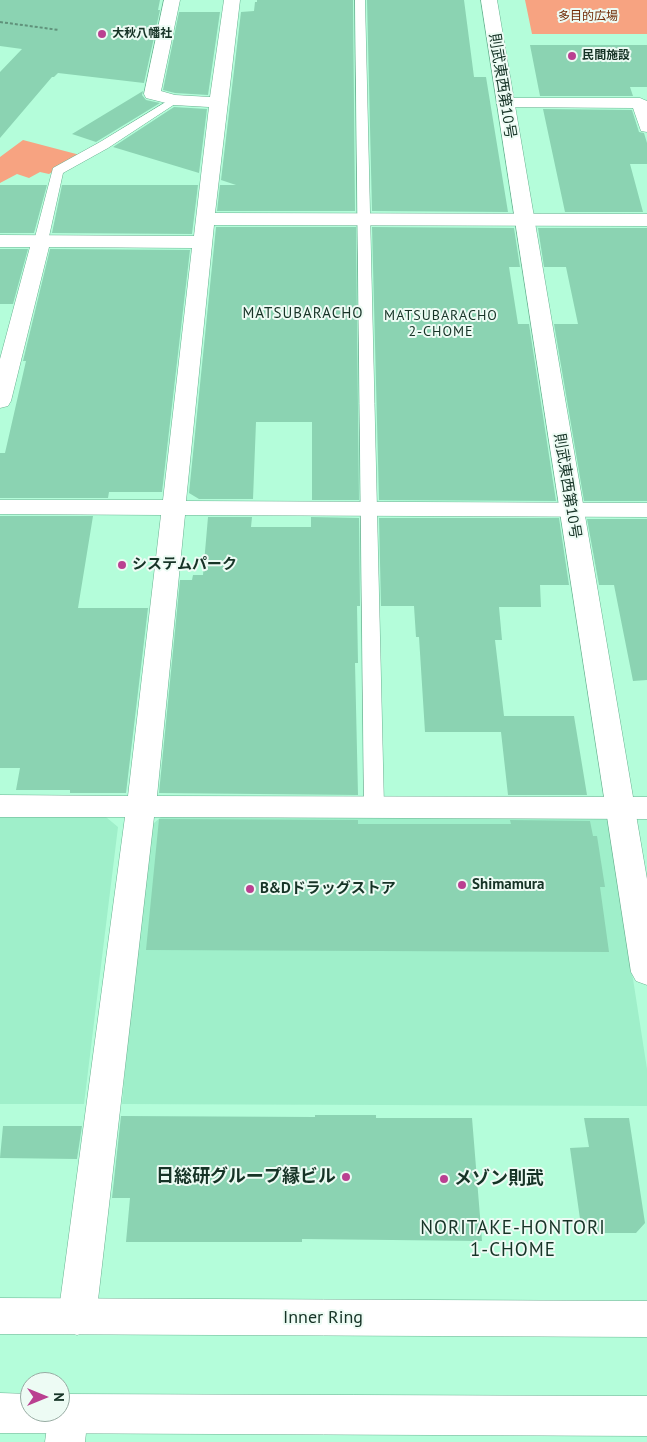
<!DOCTYPE html>
<html>
<head>
<meta charset="utf-8">
<style>
	body { margin:0 }
	#map { position:relative; width:647px; height:1442px; overflow:hidden; background:#b4fdda; font-family:"PT Sans",sans-serif }
	canvas { display:block }
	.north { position:absolute; left:20px; top:1372px; width:50px; height:50px; box-sizing:border-box; background:#edfbf4; border:1px solid #97aba2; border-radius:50%; rotate:90deg; font-size:14px; font-weight:700; line-height:20px; text-align:center; color:#163326 }
	.north::after { content:''; display:block; margin:auto; width:18px; height:22px; background:#ba4091; clip-path:polygon(50% 0,100% 100%,50% 72%,0 100%) }
</style>
</head>
<body>
<div id="map">
<canvas width="647" height="1442"></canvas>
<div class="north">N</div>
</div>
<script>
const context = document.querySelector('canvas').getContext('2d');
context.lineJoin = 'round';
function fill(path, color) { context.fillStyle = color; context.fill(path, 'evenodd'); }
function stroke(path, color, width, dash) { context.strokeStyle = color; context.lineWidth = width; context.lineCap = dash ? 'butt' : 'round'; context.setLineDash(dash || []); context.stroke(path); }
function drawText(font, color, halo, rows, align = 'center') {
  context.font = font + ' "PT Sans","Noto Sans JP",sans-serif'; context.lineWidth = 4; context.setLineDash([]); context.textBaseline = 'middle'; context.strokeStyle = halo; context.fillStyle = color; for (const [text, x, y, turn = 0] of rows) {
    context.save(); context.translate(x, y); context.rotate((+turn || 0) * Math.PI / 180); context.textAlign = isNaN(turn) ? turn : align; if (halo) context.strokeText(text, 0, 0); context.fillText(text, 0, 0); context.restore();
  }
}
const built = new Path2D(`
	M0,816L106,817L118,827L84,1104H0Z
	M161,817L608,818L647,1069V1106L122,1104L147,829Z`);
const green = new Path2D(`
	M525,0H647V34H532Z
	M23,140L80,155L49,174L40,172L29,178L17,174L0,183V157Z`);
const building = new Path2D(`
	M0,0H160L158,10H160L144,83L58,73L54,77H52L0,138V72L22,49L0,46Z
	M257,0H353L355,211H217L220,185H236L221,180L241,12L254,11L255,2H257Z
	M367,0H464L474,77H486L508,212L372,211Z
	M179,12H220L208,95L175,93L163,90Z
	M530,45H647V87H630L633,96H540Z
	M143,91L142,95L146,100L160,103L96,142L72,134Z
	M174,107L207,109L199,173L113,147Z
	M543,109L632,110L639,132L644,133L647,143V164H630L643,212H565Z
	M0,185H47L34,233H0Z
	M62,185H198L192,234L52,233Z
	M216,227H356L359,500H312V422H256L253,499H199L189,493Z
	M372,227L514,228L520,267H509L518,324H529L556,501L379,500Z
	M538,228H647V501H584L554,324H578L566,267H544Z
	M0,249H28L13,304H0Z
	M50,249L190,250L162,492H109L108,498H0V453H5L26,361H23Z
	M0,516H93L78,608H148L126,793H70V790H16L20,768H0Z
	M208,517H252L251,527H311V517L359,518L360,606H357L358,663H355L358,795L159,793L180,580H192L193,575H203Z
	M379,518H559L569,585H540L541,607H499L502,640H495L504,716H574L587,795H508L501,732H425L419,637H416L414,606H381Z
	M587,519H647V680L633,681L614,585H599Z
	M159,819L358,820V824H511L510,820L590,821L593,836H597L605,887H600L609,952L146,950Z
	M315,1115H376V1118H472L482,1241L302,1239V1242H126L130,1198H112L121,1116L315,1117Z
	M584,1118H629L645,1223L636,1233H582L570,1148L589,1147Z
	M3,1126H82L77,1159L0,1158Z`);
const path = new Path2D(`
	M0,22L59,30`);
const lane = new Path2D(`
	M355,0H365L384,807L381,812L374,814L367,812L364,807Z
	M174,97L180,100L178,102L108,148L63,173L48,241L46,244H36L34,241L53,168L100,142Z`);
const street = new Path2D(`
	M164,0H180L161,91L175,95L210,97L224,0H240L215,213L647,214V226L214,225L186,501L647,503V517L185,515L157,796L647,797V819L154,817L96,1317L90,1330L77,1335L64,1330L58,1317L125,817H0V795L128,796L161,515L0,514V500H163L192,248L49,247L11,401L8,406L0,408V359L30,247H0V235L194,236L209,107L174,105L146,98L144,94Z
	M505,98H640L647,101V132L641,131L633,108L499,107L496,103L499,99Z
	M68,1394L82,1400L88,1414L85,1442H45L49,1412H60V1398Z`);
const secondary = new Path2D(`
	M481,0H497L647,879V985L636,981L631,972Z`);
const primary = new Path2D(`
	M0,1298L647,1301V1337L0,1334Z
	M0,1393L30,1394V1412H60V1394L647,1396V1436L0,1433Z`);
const markers = [
	[102,34,5,"#ba4091"],
	[572,56,5,"#ba4091"],
	[122,565,5,"#ba4091"],
	[462,885,5,"#ba4091"],
	[250,889,5,"#ba4091"],
	[346,1177,5,"#ba4091"],
	[444,1179,5,"#ba4091"]
];
const farParknames = [
	["多目的広場",588,17]
];
const farPoinames = [
	["大秋八幡社",112,34],
	["民間施設",582,56]
];
const farNeighbourhoodnames = [
	["MATSUBARACHO",441,316],
	["2-CHOME",441,332]
];
const streetNames = [
	["則武東西第10号",502,86,81],
	["則武東西第10号",567,486,81]
];
const farQuarternames = [
	["MATSUBARACHO",303,314]
];
const poiNames = [
	["システムパーク",132,565],
	["Shimamura",472,885],
	["B&Dドラッグストア",260,889]
];
const nearPoinames = [
	["日総研グループ縁ビル",336,1177],
	["メゾン則武",454,1179,"left"]
];
const nearStreetnames = [
	["Inner Ring",323,1318]
];
const nearNeighbourhoodnames = [
	["NORITAKE-HONTORI",513,1229],
	["1-CHOME",513,1251]
];
fill(built, '#9fefca');
fill(green, '#f7a381');
fill(building, '#8bd3b2');
stroke(lane, '#6ab191', 1);
stroke(street, '#6ab191', 1);
stroke(secondary, '#6ab191', 1);
stroke(primary, '#6ab191', 1);
stroke(path, '#60927b', 2, [3, 2]);
fill(lane, '#fff');
fill(street, '#fff');
fill(secondary, '#fff');
fill(primary, '#fff');
for (const [x, y, r, color] of markers) { const dot = new Path2D(); dot.arc(x, y, r, 0, 2 * Math.PI); context.fillStyle = color; context.fill(dot); stroke(dot, '#edfbf4', 2); }
drawText('12px', '#712c07', '#edfbf4', farParknames);
drawText('bold 12px', '#163326', '#edfbf4', farPoinames, 'left');
context.letterSpacing = '1px';
drawText('14px', '#163326', '#edfbf4', farNeighbourhoodnames);
context.letterSpacing = '0px';
drawText('15px', '#163326', '#edfbf4', streetNames);
context.letterSpacing = '1px';
drawText('15px', '#163326', '#edfbf4', farQuarternames);
context.letterSpacing = '0px';
drawText('bold 15px', '#163326', '#edfbf4', poiNames, 'left');
drawText('bold 18px', '#163326', '#edfbf4', nearPoinames, 'right');
drawText('18px', '#163326', '#edfbf4', nearStreetnames);
context.letterSpacing = '1px';
drawText('19px', '#163326', '#edfbf4', nearNeighbourhoodnames);
context.letterSpacing = '0px';
</script>
</body>
</html>
